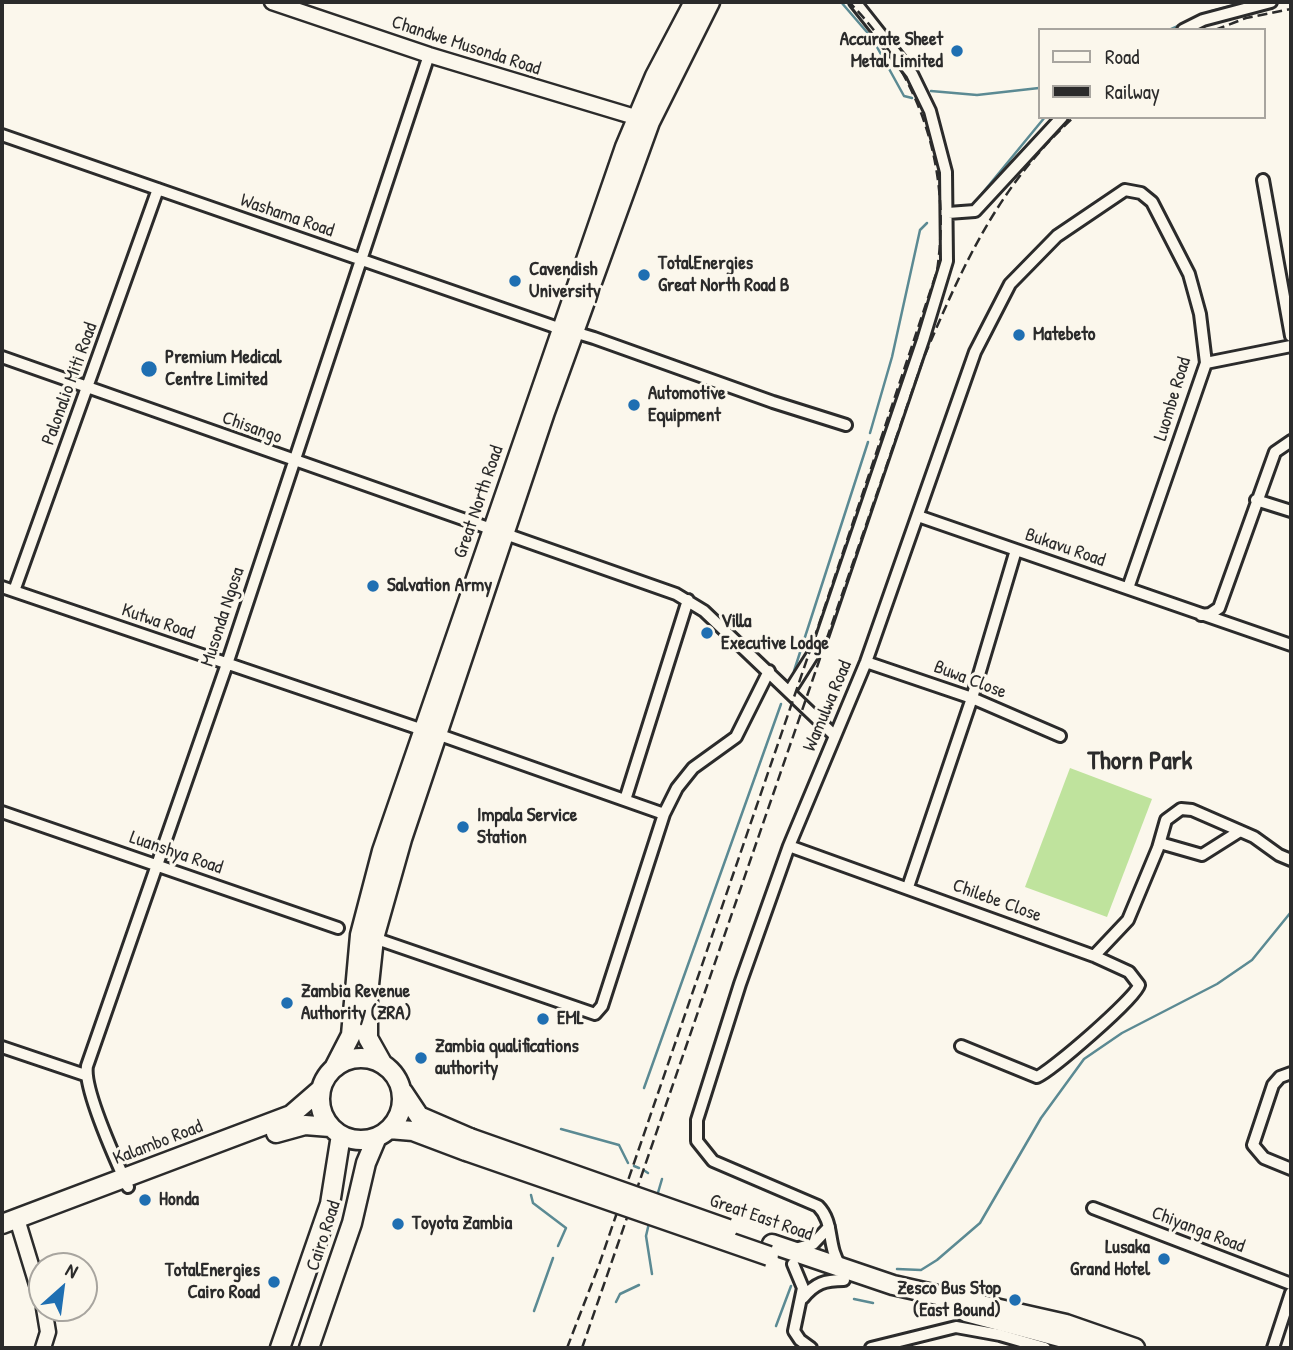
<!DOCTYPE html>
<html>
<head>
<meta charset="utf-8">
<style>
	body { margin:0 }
	#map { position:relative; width:1293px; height:1350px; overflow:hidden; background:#fbf7ec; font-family:"Patrick Hand",sans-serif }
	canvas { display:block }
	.frame { position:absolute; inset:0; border:4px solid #2b2b2b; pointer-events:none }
	.legend { position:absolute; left:1038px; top:28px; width:228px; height:91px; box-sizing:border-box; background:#fbf7ec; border:2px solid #a8a59f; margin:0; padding:9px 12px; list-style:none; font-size:21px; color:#2b2b2b }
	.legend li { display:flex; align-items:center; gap:14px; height:35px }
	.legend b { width:35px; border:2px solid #a8a59f }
	.north { position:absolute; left:28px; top:1252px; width:70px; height:70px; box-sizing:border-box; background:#fbf7ec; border:2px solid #a8a59f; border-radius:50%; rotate:28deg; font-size:19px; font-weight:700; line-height:28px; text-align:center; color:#2b2b2b }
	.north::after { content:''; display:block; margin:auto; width:24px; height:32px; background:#1f6fb2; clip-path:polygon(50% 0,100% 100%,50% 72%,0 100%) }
</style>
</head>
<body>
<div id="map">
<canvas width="1293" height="1350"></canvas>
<div class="frame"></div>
<ul class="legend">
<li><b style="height:9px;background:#fbf7ec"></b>Road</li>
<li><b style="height:9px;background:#2b2b2b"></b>Railway</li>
</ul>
<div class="north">N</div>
</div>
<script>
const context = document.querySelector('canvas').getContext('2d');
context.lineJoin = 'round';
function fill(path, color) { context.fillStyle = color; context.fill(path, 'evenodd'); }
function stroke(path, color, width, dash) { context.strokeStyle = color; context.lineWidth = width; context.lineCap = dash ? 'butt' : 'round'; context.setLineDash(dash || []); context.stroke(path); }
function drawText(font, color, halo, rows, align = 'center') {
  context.font = font + ' "Patrick Hand",sans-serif'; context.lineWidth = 6; context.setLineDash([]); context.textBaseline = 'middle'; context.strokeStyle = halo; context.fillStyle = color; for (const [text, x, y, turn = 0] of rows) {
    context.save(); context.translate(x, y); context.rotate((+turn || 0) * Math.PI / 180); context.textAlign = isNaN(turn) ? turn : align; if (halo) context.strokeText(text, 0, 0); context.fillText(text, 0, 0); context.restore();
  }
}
const green = new Path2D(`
	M1070,768L1152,799L1107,917L1025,887Z`);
const stream = new Path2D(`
	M841,2L872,38L904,96L912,98
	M1169,30L1212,11L1246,2
	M931,91L977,95L1039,88
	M971,207L1045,117
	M870,433L892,357L920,230L927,223
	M794,671L868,442
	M644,1088L781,704
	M561,1129L619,1145L628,1163
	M634,1166L639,1168
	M645,1171L648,1173
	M531,1195L533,1203L566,1228L558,1246
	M657,1196L662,1179
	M649,1223L646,1236L652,1274
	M897,1269L921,1270L937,1260L980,1223L1041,1118L1084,1059L1122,1033L1217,984L1252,960L1291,912
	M854,1299L873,1303
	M616,1302L620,1294L639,1285
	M534,1311L553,1258
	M776,1326L791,1286`);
const minor = new Path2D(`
	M1183,30L1203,20L1271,2
	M2,135L561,329
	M1263,180L1291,336
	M948,213L975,211L1062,117
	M571,334L574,332L594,338L773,402L846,425
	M2,357L676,594L704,611L834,735
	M1206,363L1291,346
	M1256,500L1291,511
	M918,516L1291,645
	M2,587L423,730
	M14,591L158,189
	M1201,615L1210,614L1219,608L1275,452L1291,441
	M866,662L972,698L1060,736
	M789,692L820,643L923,340L947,261L946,172L930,111L912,74L855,2
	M625,800L688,600
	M2,812L338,928
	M664,814L677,788L693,768L736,737L769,671
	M1160,843L1202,855L1240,831
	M789,846L1094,956L1129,972L1139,985C1136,998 1051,1071 1037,1077L961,1046
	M908,887L972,698L1016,550
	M374,938L595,1014L602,1006L664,814L437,734
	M1094,956L1128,920L1158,848L1166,820L1181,809L1192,810L1254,837L1279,855L1291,860
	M2,1047L85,1075
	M1291,1073L1280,1077L1273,1085L1253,1145L1264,1158L1291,1169
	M128,1187C117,1163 83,1089 87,1066L227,664L429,55
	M1093,1208L1291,1284
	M795,1249L813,1244L829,1227
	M793,1264L803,1288L794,1331L800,1340L811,1348
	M841,1267C826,1245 835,1223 818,1206L713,1161L697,1141V1120L740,984L789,846L866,662L975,352L1010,284L1057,236L1125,190L1141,193L1152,202L1189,274L1200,314L1206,363L1128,588
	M803,1298C815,1283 825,1280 844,1280
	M871,1348L956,1327L1000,1335L1045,1348
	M1273,1348L1291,1293`);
const tertiary = new Path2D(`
	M272,2L429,55L645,120
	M17,1219L42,1301
	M43,1348L48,1332L44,1308`);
const primary = new Path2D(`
	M320 1099a41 41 0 1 1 82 0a41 41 0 1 1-82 0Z
	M382,1063L368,1038V994L374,938L402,839L545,412L650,122L710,2
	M334,1068L351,1035L360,935L382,851L625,147L655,76L694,2
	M403,1092L419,1116L470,1138
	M389,1129L413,1131L466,1151
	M276,1133L305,1125L330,1127
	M2,1224L291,1115L321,1089
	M772,1244L893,1285L1066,1324L1135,1348
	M966,1312L1101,1348
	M280,1348L330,1204L341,1135
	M309,1348L352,1223L366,1163L377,1137`);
const rail = new Path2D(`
	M1215,30L1246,18L1291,9
	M567,1348L599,1265L816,633L937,271C952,170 921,75 849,2
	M582,1348L924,357C963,265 998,186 1074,117`);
const primaryBridge = new Path2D(`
	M470,1138L728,1229
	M466,1151L769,1256`);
const markers = [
	[957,51,7,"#1f6fb2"],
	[644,275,7,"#1f6fb2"],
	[515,281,7,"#1f6fb2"],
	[1019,335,7,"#1f6fb2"],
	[149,369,9,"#1f6fb2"],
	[634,405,7,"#1f6fb2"],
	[373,586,7,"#1f6fb2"],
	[707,633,7,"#1f6fb2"],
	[463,827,7,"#1f6fb2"],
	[287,1003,7,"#1f6fb2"],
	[543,1019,7,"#1f6fb2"],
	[421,1058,7,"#1f6fb2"],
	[145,1200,7,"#1f6fb2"],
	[398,1224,7,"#1f6fb2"],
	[1164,1259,7,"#1f6fb2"],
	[274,1282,7,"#1f6fb2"],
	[1015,1300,7,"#1f6fb2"]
];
const poiNames = [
	["Accurate Sheet",943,40,"right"],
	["Metal Limited",943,62,"right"],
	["TotalEnergies",658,264],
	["Great North Road B",658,286],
	["Cavendish",529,270],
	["University",529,292],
	["Matebeto",1033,335],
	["Premium Medical",165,358],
	["Centre Limited",165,380],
	["Automotive",648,394],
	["Equipment",648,416],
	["Salvation Army",387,586],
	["Villa",721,622],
	["Executive Lodge",721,644],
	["Impala Service",477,816],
	["Station",477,838],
	["Zambia Revenue",301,992],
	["Authority (ZRA)",301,1014],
	["EML",557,1019],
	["Zambia qualifications",435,1047],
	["authority",435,1069],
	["Honda",159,1200],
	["Toyota Zambia",412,1224],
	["Lusaka",1150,1248,"right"],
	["Grand Hotel",1150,1270,"right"],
	["TotalEnergies",260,1271,"right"],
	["Cairo Road",260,1293,"right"],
	["Zesco Bus Stop",1001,1289,"right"],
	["(East Bound)",1001,1311,"right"]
];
const streetNames = [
	["Chandwe Musonda Road",466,46,18],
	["Washama Road",287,216,19],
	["Palonalio Miti Road",70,384,-70],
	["Luombe Road",1173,399,-73],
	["Chisango",252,428,20],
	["Great North Road",479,502,-71],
	["Bukavu Road",1065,548,19],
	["Musonda Ngosa",223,617,-72],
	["Kutwa Road",158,622,19],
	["Buwa Close",970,680,21],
	["Wamulwa Road",828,706,-67],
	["Luanshya Road",176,853,19],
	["Chilebe Close",997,901,20],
	["Kalambo Road",158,1143,-21],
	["Great East Road",761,1218,19],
	["Chiyanga Road",1198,1230,21],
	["Cairo Road",324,1236,-72]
];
const districtNames = [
	["Thorn Park",1140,762]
];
fill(green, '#bfe39d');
stroke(stream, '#5b8a93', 2.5);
stroke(minor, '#2b2b2b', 16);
stroke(tertiary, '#2b2b2b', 19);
stroke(primary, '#2b2b2b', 23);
stroke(minor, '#fbf7ec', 10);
stroke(tertiary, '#fbf7ec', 14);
stroke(primary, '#fbf7ec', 18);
stroke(rail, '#2b2b2b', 2.5, [10, 5]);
stroke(primaryBridge, '#2b2b2b', 23, []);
stroke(primaryBridge, '#fbf7ec', 18);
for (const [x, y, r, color] of markers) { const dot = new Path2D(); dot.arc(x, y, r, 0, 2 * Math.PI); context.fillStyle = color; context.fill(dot); stroke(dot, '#fbf7ec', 2.5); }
drawText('bold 19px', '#2b2b2b', '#fbf7ec', poiNames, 'left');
drawText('19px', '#2b2b2b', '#fbf7ec', streetNames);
drawText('bold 26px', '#2b2b2b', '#fbf7ec', districtNames);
</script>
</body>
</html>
